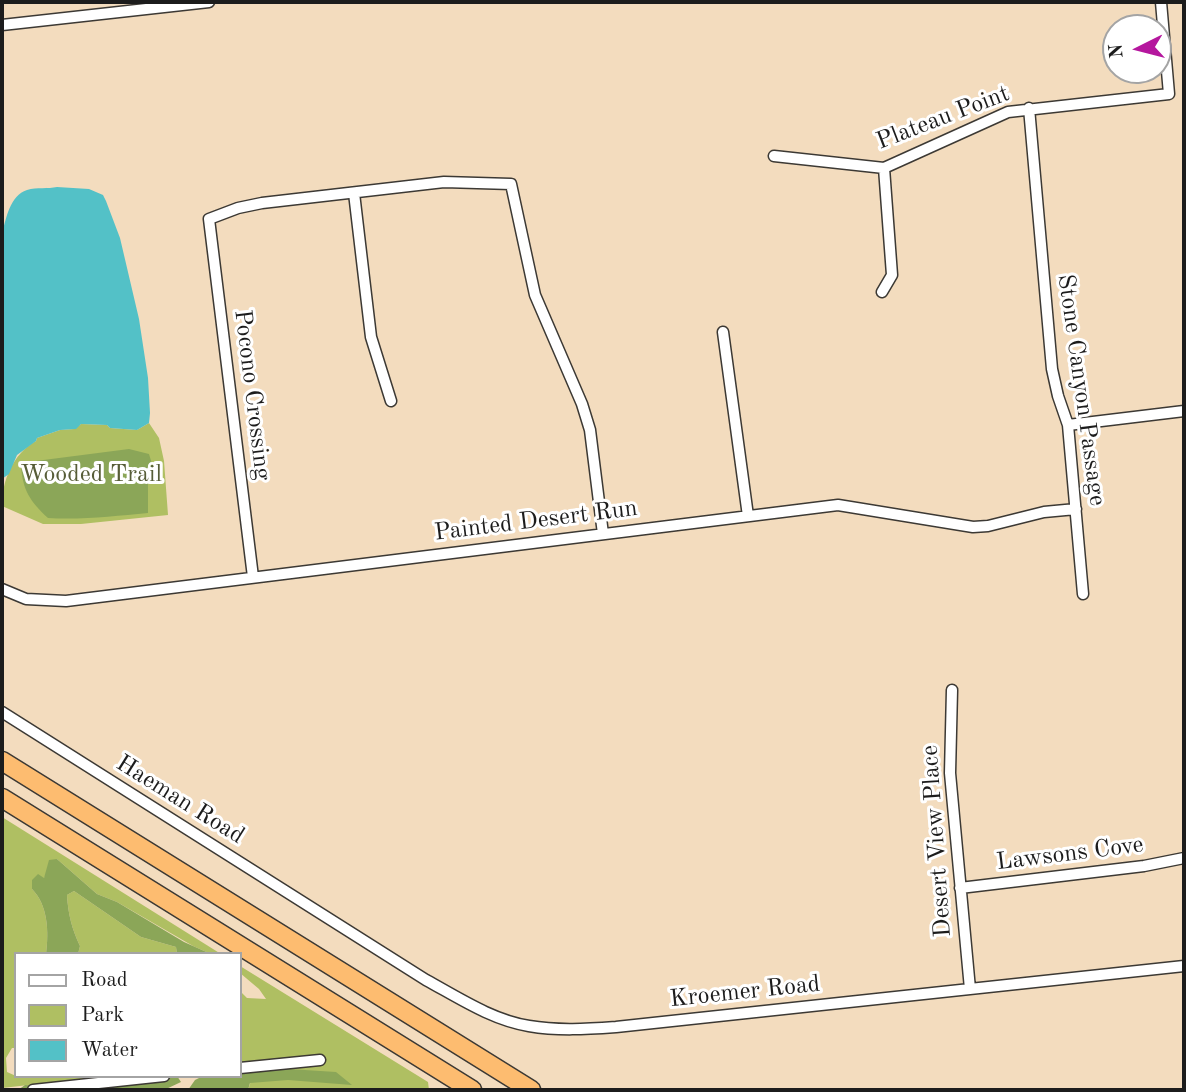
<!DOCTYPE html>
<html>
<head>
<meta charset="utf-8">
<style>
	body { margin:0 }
	#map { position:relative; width:1186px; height:1092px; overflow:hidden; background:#f3dcbe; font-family:"Old Standard TT",serif }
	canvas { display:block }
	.frame { position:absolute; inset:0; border:4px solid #1c1c1c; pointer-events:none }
	.legend { position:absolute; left:14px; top:952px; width:228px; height:126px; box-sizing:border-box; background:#fff; border:2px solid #a4a4a4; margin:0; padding:9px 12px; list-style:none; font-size:21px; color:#1c1c1c }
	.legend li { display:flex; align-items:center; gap:14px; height:35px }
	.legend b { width:35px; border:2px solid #a4a4a4 }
	.north { position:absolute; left:1102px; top:14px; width:70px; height:70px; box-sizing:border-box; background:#fff; border:2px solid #a4a4a4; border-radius:50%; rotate:264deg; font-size:19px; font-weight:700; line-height:28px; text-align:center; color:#1c1c1c }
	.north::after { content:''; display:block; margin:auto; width:24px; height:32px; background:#b5179e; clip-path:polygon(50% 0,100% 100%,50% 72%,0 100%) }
</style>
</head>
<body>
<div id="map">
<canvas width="1186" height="1092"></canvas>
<div class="frame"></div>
<ul class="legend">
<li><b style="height:9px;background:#fff"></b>Road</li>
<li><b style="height:19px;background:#afbf62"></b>Park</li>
<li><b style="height:19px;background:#53c1c7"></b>Water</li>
</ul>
<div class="north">N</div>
</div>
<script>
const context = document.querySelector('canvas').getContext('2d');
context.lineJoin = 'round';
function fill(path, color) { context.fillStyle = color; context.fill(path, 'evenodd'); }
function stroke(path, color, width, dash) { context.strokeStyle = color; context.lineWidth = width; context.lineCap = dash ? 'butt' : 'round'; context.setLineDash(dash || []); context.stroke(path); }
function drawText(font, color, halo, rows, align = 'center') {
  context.font = font + ' "Old Standard TT",serif'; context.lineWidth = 6; context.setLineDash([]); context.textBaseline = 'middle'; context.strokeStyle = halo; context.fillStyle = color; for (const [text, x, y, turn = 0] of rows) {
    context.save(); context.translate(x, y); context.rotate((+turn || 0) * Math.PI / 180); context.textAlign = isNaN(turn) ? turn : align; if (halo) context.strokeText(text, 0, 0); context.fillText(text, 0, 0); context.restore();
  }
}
const green = new Path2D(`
	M149,423L159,438L164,461L168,515L81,524H43L2,506C2,480 13,454 36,441L37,438L60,430L74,429L81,424L107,425L110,428L137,430Z
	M2,817L221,954H211L193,946L117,902L97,894L57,859L44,878L32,889C48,905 49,932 46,954H16V1048H12L6,1058L7,1072L16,1076H109L2,1088Z
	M74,891L141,937L176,947L177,954H78L80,946C72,929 68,914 67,895Z
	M240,966L428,1082L429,1090H246H248L257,1062L240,1063V991L247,998L266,999L259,989L240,973Z`);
const forest = new Path2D(`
	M129,449L149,454L152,464L148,476V513C115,516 82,520 48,518C30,501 23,491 21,466L28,462Z
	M57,859L97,894L117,902L184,942L211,954H177L176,947L141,937L74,891L67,895C68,914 72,929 80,946L78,954H46C49,932 48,905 32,889V880L38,874L44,878L49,860Z
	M289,1069L336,1072L352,1085L288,1080L250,1083L248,1090H188L195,1080L203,1076H240V1073Z
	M141,1076H177L181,1082L164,1090H18L25,1085L54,1086Z`);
const water = new Path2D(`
	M57,187L89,189L103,195L106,201L120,238L139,319L148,378L150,413L149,423L137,430L110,428L107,425L81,424L76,429L60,430L37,438L36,441L17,455L9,474L2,479V234C6,219 10,195 27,190C37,187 48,189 57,187Z`);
const minor = new Path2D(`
	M2,25L209,2
	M1029,108L1052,369L1058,396L1068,425L1083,594
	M774,156L884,168L1008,112L1169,94L1161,2
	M354,193L371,337L391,401
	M882,292L892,275L884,168
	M723,332L748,516
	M1068,425L1184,411
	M253,577L209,219L238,208L262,203L444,182L511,184L535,295L582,404L590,430L603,534
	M2,589L26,599L66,601L838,505L973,527L988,526L1044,512L1076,509
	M952,690L950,773L970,989
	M2,712L426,980C459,998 492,1020 529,1026C558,1031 587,1029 616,1027L1184,966
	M960,888L1144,866L1184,858
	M240,1068L320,1060
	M33,1090L164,1076`);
const motorway = new Path2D(`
	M2,761L531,1090
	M2,798L472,1090`);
const streetNames = [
	["Plateau Point",943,118,-21],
	["Stone Canyon Passage",1081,390,82],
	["Pocono Crossing",252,395,83],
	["Painted Desert Run",536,521,-7],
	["Haeman Road",180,800,32],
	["Desert View Place",937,841,-94],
	["Lawsons Cove",1070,854,-7],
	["Kroemer Road",745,992,-6]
];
const parkNames = [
	["Wooded Trail",91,475]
];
fill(green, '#afbf62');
fill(forest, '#8ba658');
fill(water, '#53c1c7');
stroke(minor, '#3c3934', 13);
stroke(motorway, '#3c3934', 21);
stroke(minor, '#fff', 10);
stroke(motorway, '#fdbc70', 18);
drawText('24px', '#1c1c1c', '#fff', streetNames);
drawText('24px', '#575d38', '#fff', parkNames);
</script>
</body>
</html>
